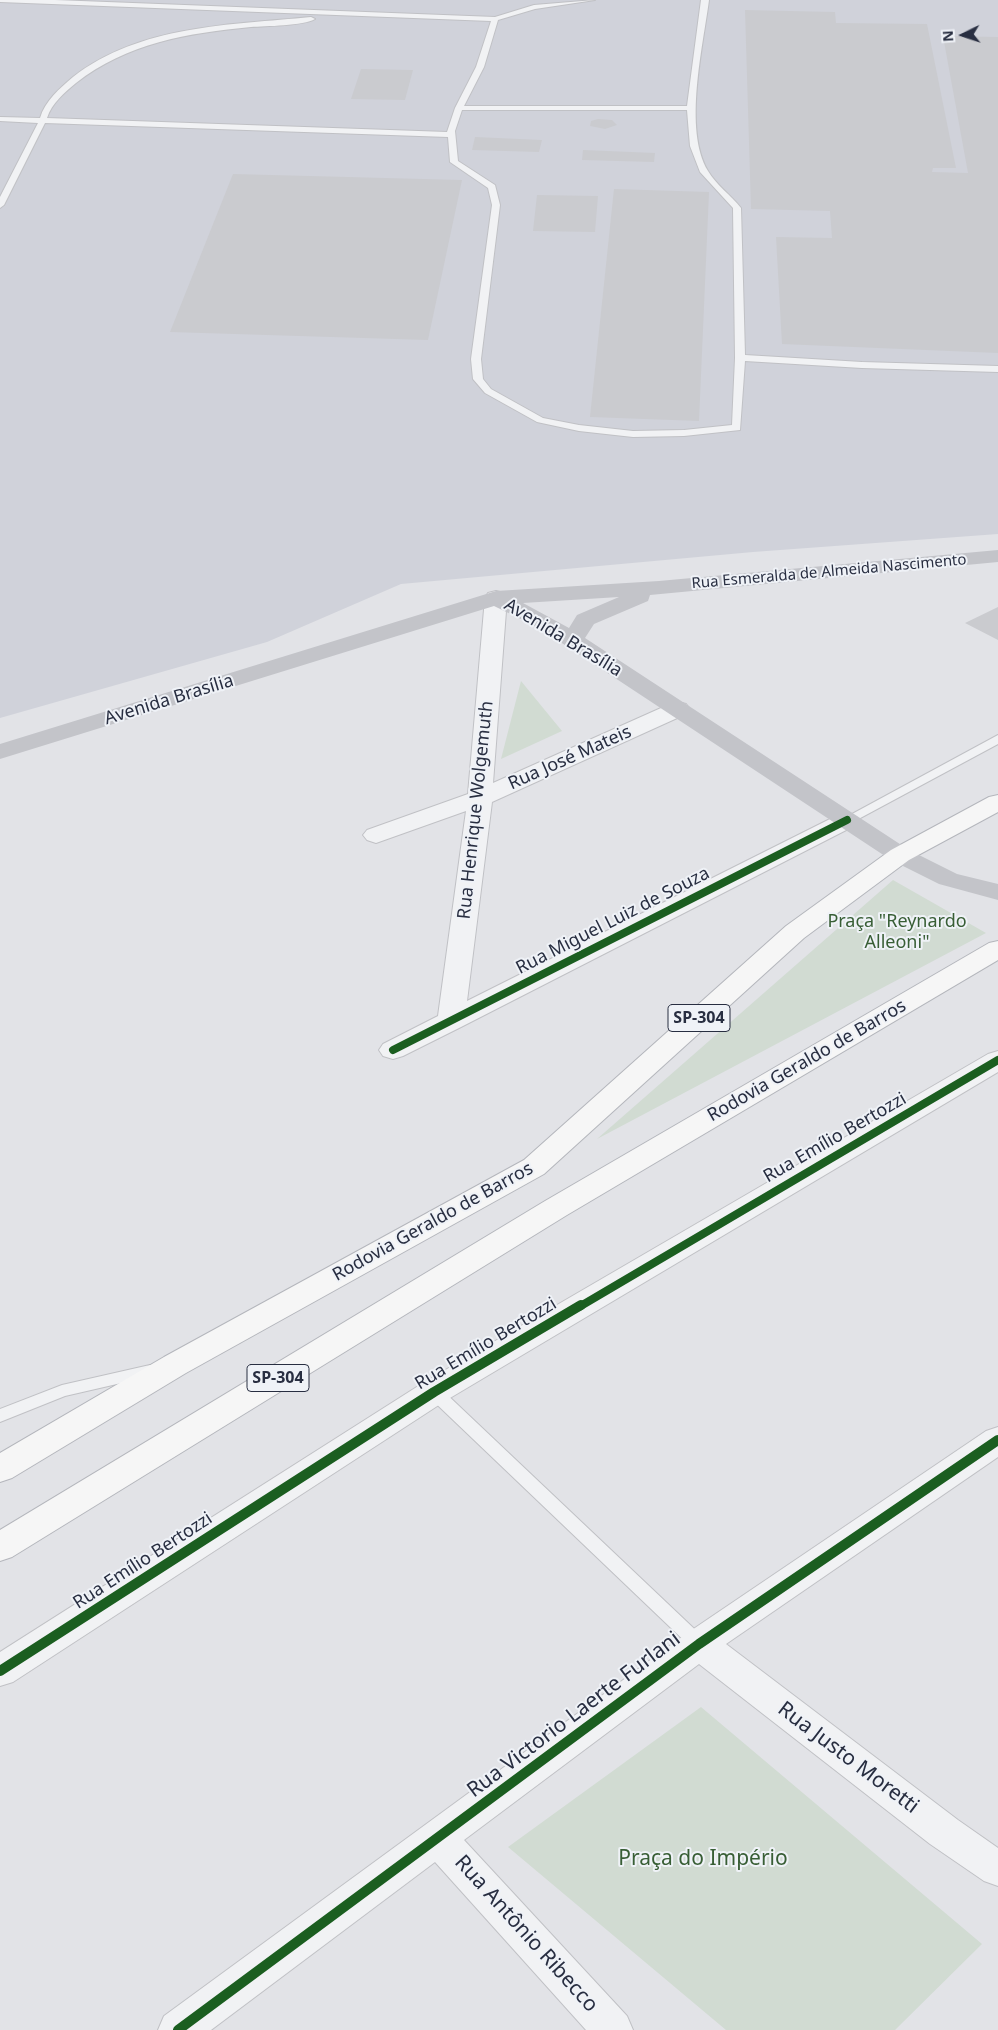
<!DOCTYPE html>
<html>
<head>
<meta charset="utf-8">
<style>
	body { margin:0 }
	#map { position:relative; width:998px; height:2030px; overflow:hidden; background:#e2e3e7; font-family:"Noto Sans",sans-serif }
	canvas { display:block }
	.north { position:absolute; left:938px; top:10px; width:50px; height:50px; -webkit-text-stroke:4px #eff2f7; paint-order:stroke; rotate:266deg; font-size:14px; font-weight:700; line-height:20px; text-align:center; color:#282e41 }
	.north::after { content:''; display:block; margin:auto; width:18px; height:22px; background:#282e41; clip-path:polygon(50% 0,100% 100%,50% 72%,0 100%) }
</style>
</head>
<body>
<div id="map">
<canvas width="998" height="2030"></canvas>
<div class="north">N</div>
</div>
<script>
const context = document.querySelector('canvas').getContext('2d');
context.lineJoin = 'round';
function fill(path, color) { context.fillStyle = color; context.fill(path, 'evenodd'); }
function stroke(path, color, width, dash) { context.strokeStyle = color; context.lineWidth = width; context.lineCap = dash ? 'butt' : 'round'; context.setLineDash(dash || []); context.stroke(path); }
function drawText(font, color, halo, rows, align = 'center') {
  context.font = font + ' "Noto Sans",sans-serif'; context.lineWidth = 4; context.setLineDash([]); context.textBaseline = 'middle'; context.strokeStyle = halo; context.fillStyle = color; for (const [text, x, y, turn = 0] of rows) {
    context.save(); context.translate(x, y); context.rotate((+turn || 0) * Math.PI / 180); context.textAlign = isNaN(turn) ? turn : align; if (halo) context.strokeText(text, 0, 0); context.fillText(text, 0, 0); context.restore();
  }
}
const built = new Path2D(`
	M0,0H998V534L753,552L401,584L267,642L0,718Z`);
const green = new Path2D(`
	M521,681L562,731L501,759Z
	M893,880L986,933L597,1139Z
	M701,1707L982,1944L895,2030H726L508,1847Z`);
const building = new Path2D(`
	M745,10L835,12L836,23L927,24L956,168H933L932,172L968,173L943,36L998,37V353L782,344L776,237L832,238L830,211L751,209Z
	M361,69L413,70L405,100L351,99Z
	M598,119L612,120L617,125L605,129L590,126L591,121Z
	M475,137L542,140L539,152L472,150Z
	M583,150L655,153L654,162L582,160Z
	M233,174L462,180L428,340L170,332Z
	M614,189L709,192L699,421L590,417Z
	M537,195L598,196L595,232L533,231Z
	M998,607V640L965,623Z`);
const lane = new Path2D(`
	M0,0H55L495,17L534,5L595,0L535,9L498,20L484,67L464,106H687L701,0H709C703,47 683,129 708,171C716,185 731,195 741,208L745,355L862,362L998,366V372L862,368L745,361L740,430L684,436L633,437L579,431L537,422L485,393L473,379L471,359L492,205L488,188L450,162L448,137L45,123L4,205L0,208V197L38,123L0,121V117L40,118C45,101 60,88 73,77C140,25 230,25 311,17L315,19C304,26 265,26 251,27C188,33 127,43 76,83C64,93 52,103 47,118L447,132L455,108L476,67L491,21L0,2ZM462,110H687L690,146L700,172L733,208L735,358L732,425L684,430L633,431L579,425L543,418L491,389L483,379L481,359L500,205L495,185L458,161L455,131Z
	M998,735V744L851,823L847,824L841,820Z
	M150,1365L156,1367L158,1371L156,1375L65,1396L0,1422V1409L62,1385Z
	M434,1386L440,1388L705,1639L708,1644L705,1649L699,1651L693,1649L428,1396L426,1392L428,1388Z`);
const street = new Path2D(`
	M496,591L504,593L507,598L493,783L670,704L678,702L686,704L690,709L686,714L492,802L467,1001L838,815L847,813L856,815L859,820L856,825L461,1027L403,1056L393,1059L383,1056L379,1050L383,1044L438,1016L466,811L376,843L367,840L363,835L367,830L468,794L485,598L488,593Z
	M998,1051V1072L445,1401L13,1682L0,1686V1652L423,1383L988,1054Z
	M998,1427V1457L726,1644L958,1820L998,1848V1886L984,1881L930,1844L699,1664L464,1840L627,2016L633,2030H586L435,1862L211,2030H158L164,2016L686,1634L986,1431Z`);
const secondary = new Path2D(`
	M998,550V562L650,595L648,601L594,624L585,638L909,850L957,874L998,884V900L939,884L891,860L565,645L529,623L494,606L0,759V744L496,591L659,581ZM619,597L577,615L569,628L523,603Z`);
const highway = new Path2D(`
	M998,795V812L909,860L804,938L544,1174L186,1373L12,1478L0,1482V1453L164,1357L524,1160L786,926L891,850L989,797Z
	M998,941V960L567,1215L12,1557L0,1561V1530L545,1201L989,943Z`);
const cyclewayFar1 = new Path2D(`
	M393,1050L847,820
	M579,1307L998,1060`);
const cycleway = new Path2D(`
	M0,1671L434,1392L581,1305
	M178,2030L699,1644L998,1440`);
const farStreetnames = [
	["Rua Esmeralda de Almeida Nascimento",829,572,-5]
];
const shields = [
	[699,1018,62],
	[278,1378,62]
];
const shieldNames = [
	["SP-304",699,1018],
	["SP-304",278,1378]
];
const streetNames = [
	["Avenida Brasília",563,638,31],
	["Avenida Brasília",169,700,-17],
	["Rua José Mateis",570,758,-24],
	["Rua Henrique Wolgemuth",476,810,-84],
	["Rua Miguel Luiz de Souza",613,921,-27],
	["Rodovia Geraldo de Barros",807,1061,-30],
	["Rua Emílio Bertozzi",835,1138,-30],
	["Rodovia Geraldo de Barros",433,1222,-29],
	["Rua Emílio Bertozzi",486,1344,-31],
	["Rua Emílio Bertozzi",143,1561,-33]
];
const parkNames = [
	["Praça \"Reynardo",897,922],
	["Alleoni\"",897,943]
];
const nearStreetnames = [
	["Rua Victorio Laerte Furlani",574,1715,-37],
	["Rua Justo Moretti",848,1758,37],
	["Rua Antônio Ribecco",526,1934,48]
];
const nearParknames = [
	["Praça do Império",703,1859]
];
fill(built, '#d0d2da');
fill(green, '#d1dbd2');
fill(building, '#cacbcf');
stroke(lane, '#c0c1c5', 2);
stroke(street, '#c0c1c5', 2);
stroke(highway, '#b4b6bc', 2);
fill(lane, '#f1f2f4');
fill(street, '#f1f2f4');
fill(secondary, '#c3c4c9');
fill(highway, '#f6f6f6');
stroke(cyclewayFar1, '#1b5e20', 8);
stroke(cycleway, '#1b5e20', 10);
drawText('15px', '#282e41', '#eff2f7', farStreetnames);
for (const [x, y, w] of shields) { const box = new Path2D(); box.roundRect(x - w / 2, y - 13.5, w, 27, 4); context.fillStyle = '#eff2f7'; context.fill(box); stroke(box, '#282e41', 1); }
drawText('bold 16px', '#282e41', null, shieldNames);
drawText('18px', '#282e41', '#eff2f7', streetNames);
drawText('18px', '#385e35', '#eff2f7', parkNames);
drawText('21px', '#282e41', '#eff2f7', nearStreetnames);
drawText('21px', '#385e35', '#eff2f7', nearParknames);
</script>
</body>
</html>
